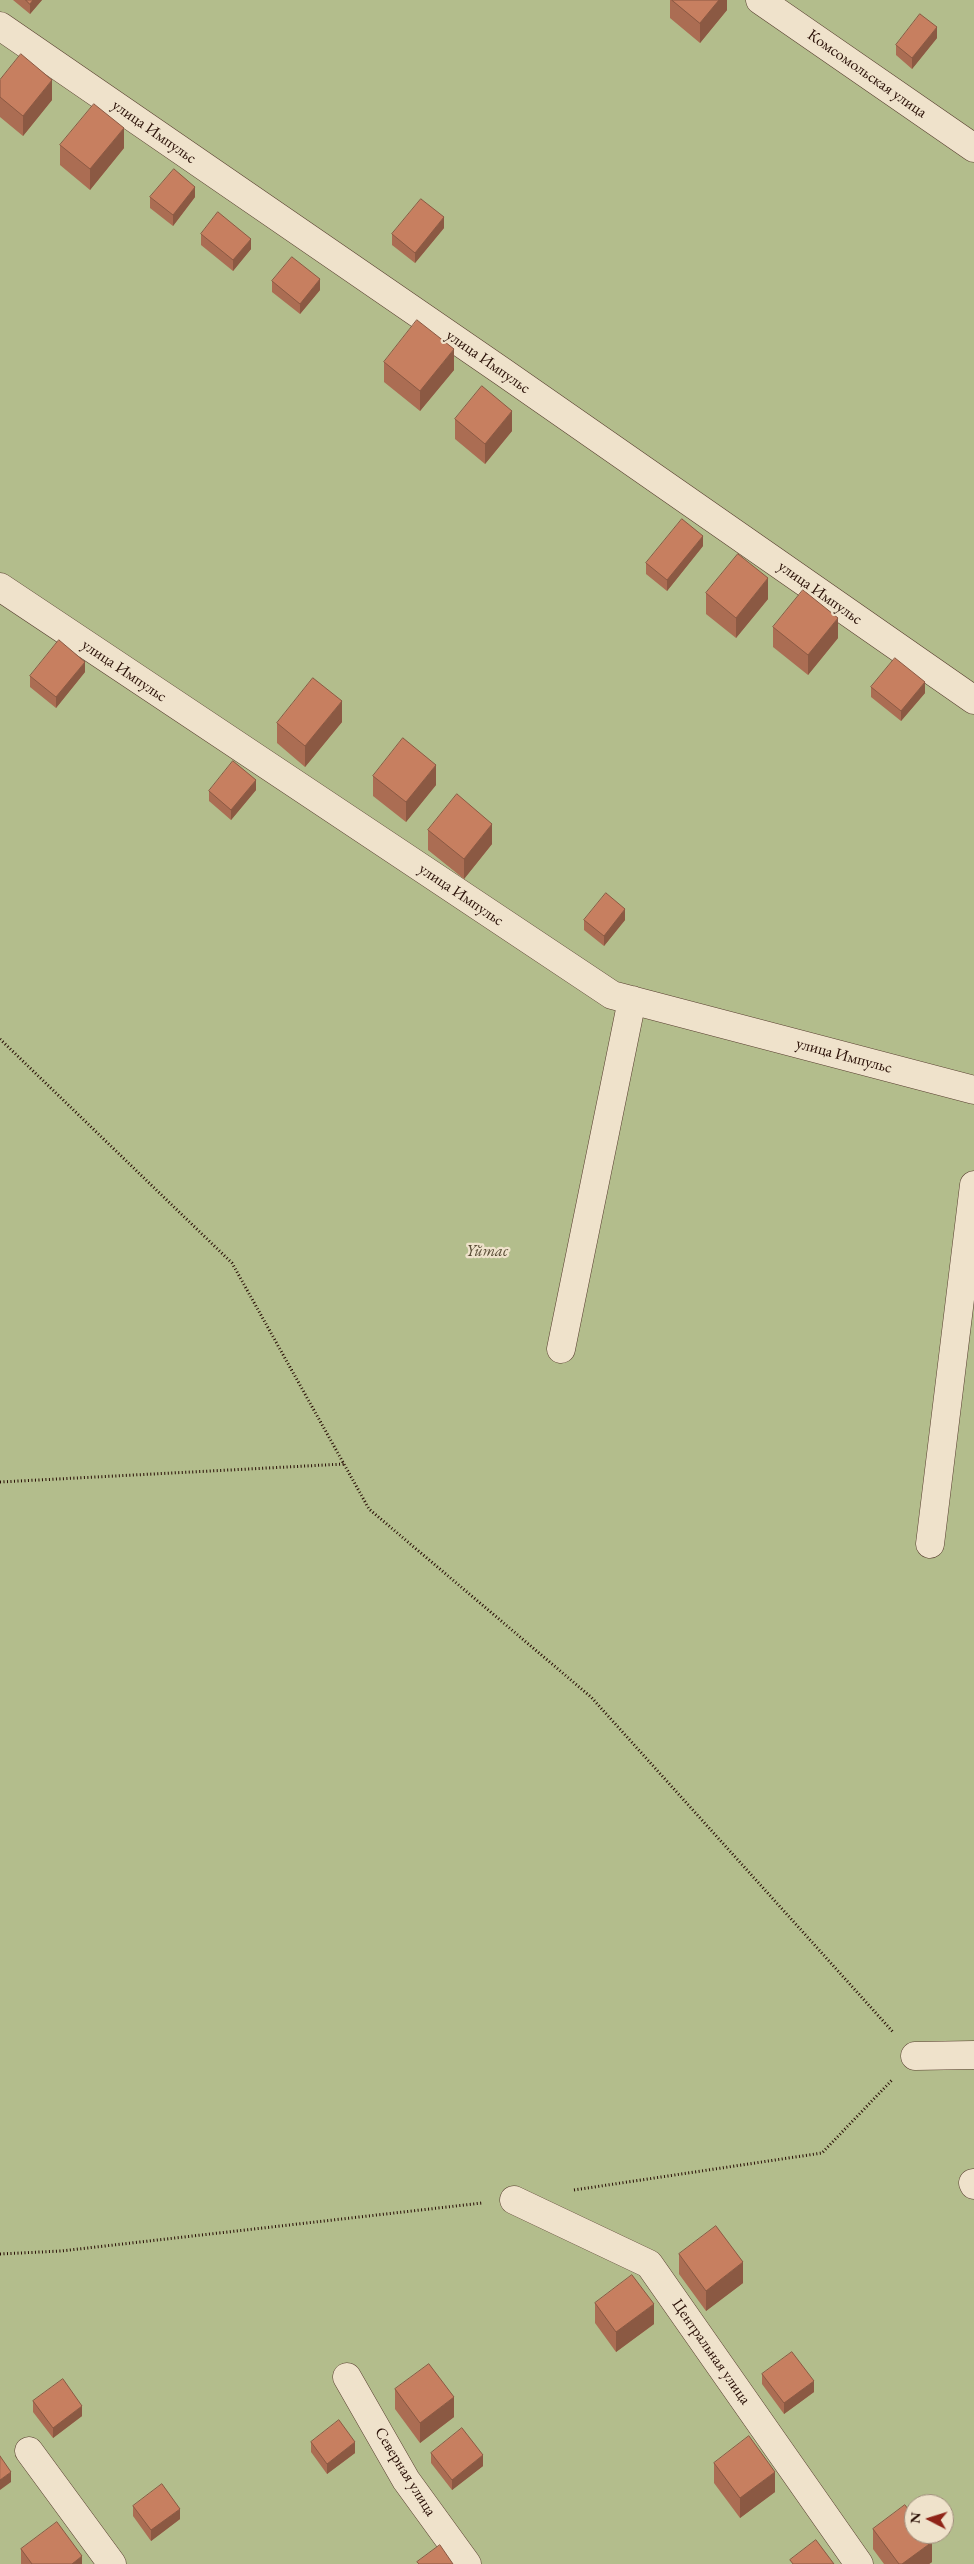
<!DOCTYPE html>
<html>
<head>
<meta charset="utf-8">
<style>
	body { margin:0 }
	#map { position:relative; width:974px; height:2564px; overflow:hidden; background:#e6d3af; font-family:"EB Garamond",serif }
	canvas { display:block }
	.north { position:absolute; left:904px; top:2494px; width:50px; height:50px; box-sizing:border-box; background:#efe2cb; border:1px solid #9f8d7b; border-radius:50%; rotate:275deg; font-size:14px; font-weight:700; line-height:20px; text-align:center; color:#270d04 }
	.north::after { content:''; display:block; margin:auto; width:18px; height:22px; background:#8f2418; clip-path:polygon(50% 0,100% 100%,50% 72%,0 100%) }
</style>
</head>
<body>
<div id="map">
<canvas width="974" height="2564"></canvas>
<div class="north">N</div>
</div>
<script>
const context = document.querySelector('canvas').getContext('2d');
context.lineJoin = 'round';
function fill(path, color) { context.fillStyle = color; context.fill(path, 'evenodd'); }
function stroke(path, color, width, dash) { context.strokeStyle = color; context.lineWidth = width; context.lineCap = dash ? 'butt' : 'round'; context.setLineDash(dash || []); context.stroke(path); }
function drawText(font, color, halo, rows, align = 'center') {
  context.font = font + ' "EB Garamond",serif'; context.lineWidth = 4.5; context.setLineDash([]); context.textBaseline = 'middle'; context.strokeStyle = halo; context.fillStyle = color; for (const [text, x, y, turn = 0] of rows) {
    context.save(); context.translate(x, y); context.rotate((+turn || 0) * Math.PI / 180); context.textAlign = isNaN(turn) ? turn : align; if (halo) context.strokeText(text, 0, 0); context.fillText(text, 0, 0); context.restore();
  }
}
const green = new Path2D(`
	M0,0H974V2564H0ZM914,2504H944V2534H914Z`);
const path = new Path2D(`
	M0,1039L232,1263L369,1509L591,1697L893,2032
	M0,1482L344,1464
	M574,2190L822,2153L892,2080
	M0,2254L61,2251L482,2203`);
const minor = new Path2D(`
	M760,0L974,148
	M0,26L503,372L974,700
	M0,587L612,995L974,1090
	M561,1349L632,1000
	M930,1544L974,1185
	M915,2056L974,2055
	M973,2183L974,2185
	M514,2200L649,2264L859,2564
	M347,2377L406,2480L467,2564
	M29,2451L112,2564`);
const wall = new Path2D(`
	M13,0H42L30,14Z
	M670,0H727V10L700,43L670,18Z
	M937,38L912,69L896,55V45Z
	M0,80L52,100L23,136L0,117Z
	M60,145L124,148L90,190L60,165Z
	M150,197H195L173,226L150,208Z
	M444,228L415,263L392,245V234Z
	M201,234L251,249L233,271L201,245Z
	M272,281L320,290L300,314L272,292Z
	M384,362L454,370L420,411L384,382Z
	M455,419L512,431L485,464L455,439Z
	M703,546L667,591L646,574V563Z
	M706,593L768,599L736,638L706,614Z
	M773,627L838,638L808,675L773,647Z
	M85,672L56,708L30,687V676Z
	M871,687L925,693L901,721L871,697Z
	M342,722L305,767L277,743V723Z
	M373,776L436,785L406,822L373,796Z
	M256,790L231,820L209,801V791Z
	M428,830L492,844L464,879L428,850Z
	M584,920H625L604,946L584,930Z
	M679,2254L743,2283L706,2311L679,2274Z
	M595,2303L654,2324L616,2352L595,2323Z
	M762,2374L814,2392L784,2414L762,2384Z
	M395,2389L454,2417L420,2443L395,2409Z
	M33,2401L82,2416L53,2438L33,2412Z
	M311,2442L355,2453L327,2474L311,2452Z
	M431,2453L483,2466L452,2490L431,2463Z
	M714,2463L775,2492L740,2518L714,2483Z
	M133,2506L180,2519L151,2541L133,2516Z
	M873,2529L932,2562L929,2564H884L873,2549Z
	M21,2549L82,2564H21Z`);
const shadedWall = new Path2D(`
	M33,0H42L30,14V4Z
	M719,0H727V10L700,43V23Z
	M937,27V38L912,69V58Z
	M52,80V100L23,136V116Z
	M124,128V148L90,190V169Z
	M195,187V197L173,226V215Z
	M444,217V228L415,263V253Z
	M251,239V249L233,271V260Z
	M320,279V290L300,314V304Z
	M454,349V370L420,411V391Z
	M512,411V431L485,464V444Z
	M703,536V546L667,591V580Z
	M768,578V599L736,638V618Z
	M838,618V638L808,675V655Z
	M85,662V672L56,708V697Z
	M925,682V693L901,721V711Z
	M342,701V722L305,767V746Z
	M436,765V785L406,822V802Z
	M256,780V790L231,820V810Z
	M492,824V844L464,879V859Z
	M625,909V920L604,946V936Z
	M743,2262V2283L706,2311V2291Z
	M654,2304V2324L616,2352V2332Z
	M814,2381V2392L784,2414V2403Z
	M454,2397V2417L420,2443V2423Z
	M82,2406V2416L53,2438V2428Z
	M355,2442V2453L327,2474V2464Z
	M483,2455V2466L452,2490V2480Z
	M11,2472V2482L0,2490V2480Z
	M775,2472V2492L740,2518V2498Z
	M180,2509V2519L151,2541V2530Z
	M932,2542V2562L929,2564H902Z
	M82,2556V2564H72Z`);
const building = new Path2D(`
	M26,0H33L30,4Z
	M672,0H719L700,23Z
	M920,14L937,27L912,58L896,45Z
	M21,54L52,80L23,116L0,97V80Z
	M94,104L124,128L90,169L60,145Z
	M174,169L195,187L173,215L150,197Z
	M421,199L444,217L415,253L392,234Z
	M218,212L251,239L233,260L201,234Z
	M292,257L320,279L300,304L272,281Z
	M417,320L454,349L420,391L384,362Z
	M482,386L512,411L485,444L455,419Z
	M682,519L703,536L667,580L646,563Z
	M738,554L768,578L736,618L706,593Z
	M803,590L838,618L808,655L773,627Z
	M59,640L85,662L56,697L30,676Z
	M895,658L925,682L901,711L871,687Z
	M313,678L342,701L305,746L277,723Z
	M403,738L436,765L406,802L373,776Z
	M233,761L256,780L231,810L209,791Z
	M457,794L492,824L464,859L428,830Z
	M606,893L625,909L604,936L584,920Z
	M716,2226L743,2262L706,2291L679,2254Z
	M632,2275L654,2304L616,2332L595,2303Z
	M792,2352L814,2381L784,2403L762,2374Z
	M429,2364L454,2397L420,2423L395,2389Z
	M63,2379L82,2406L53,2428L33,2401Z
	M339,2420L355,2442L327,2464L311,2442Z
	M462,2428L483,2455L452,2480L431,2453Z
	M749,2436L775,2472L740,2498L714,2463Z
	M0,2456L11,2472L0,2480Z
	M162,2484L180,2509L151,2530L133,2506Z
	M905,2505L914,2517V2534H927L932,2542L902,2564H899L873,2529Z
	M57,2522L82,2556L72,2564H32L21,2549Z
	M816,2540L834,2564H793L790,2560Z
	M440,2545L453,2564H419L417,2562Z`);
const streetNames = [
	["Комсомольская улица",867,74,35],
	["улица Импульс",154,132,35],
	["улица Импульс",488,362,35],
	["улица Импульс",820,593,35],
	["улица Импульс",124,671,34],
	["улица Импульс",461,895,34],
	["улица Импульс",844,1056,15],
	["Центральная улица",711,2352,55],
	["Северная улица",405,2472,58]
];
const parkNames = [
	["Үйтас",487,1252]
];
fill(green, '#b3bd8c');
stroke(minor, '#573e2f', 29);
stroke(path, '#270d04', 3, [1, 2.5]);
stroke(minor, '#efe2cb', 28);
fill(wall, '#ab6d53');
fill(shadedWall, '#8b5943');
fill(building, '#c77f60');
stroke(building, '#8b5943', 1);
drawText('16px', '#270d04', '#efe2cb', streetNames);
drawText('italic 16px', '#584b34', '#efe2cb', parkNames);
</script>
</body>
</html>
